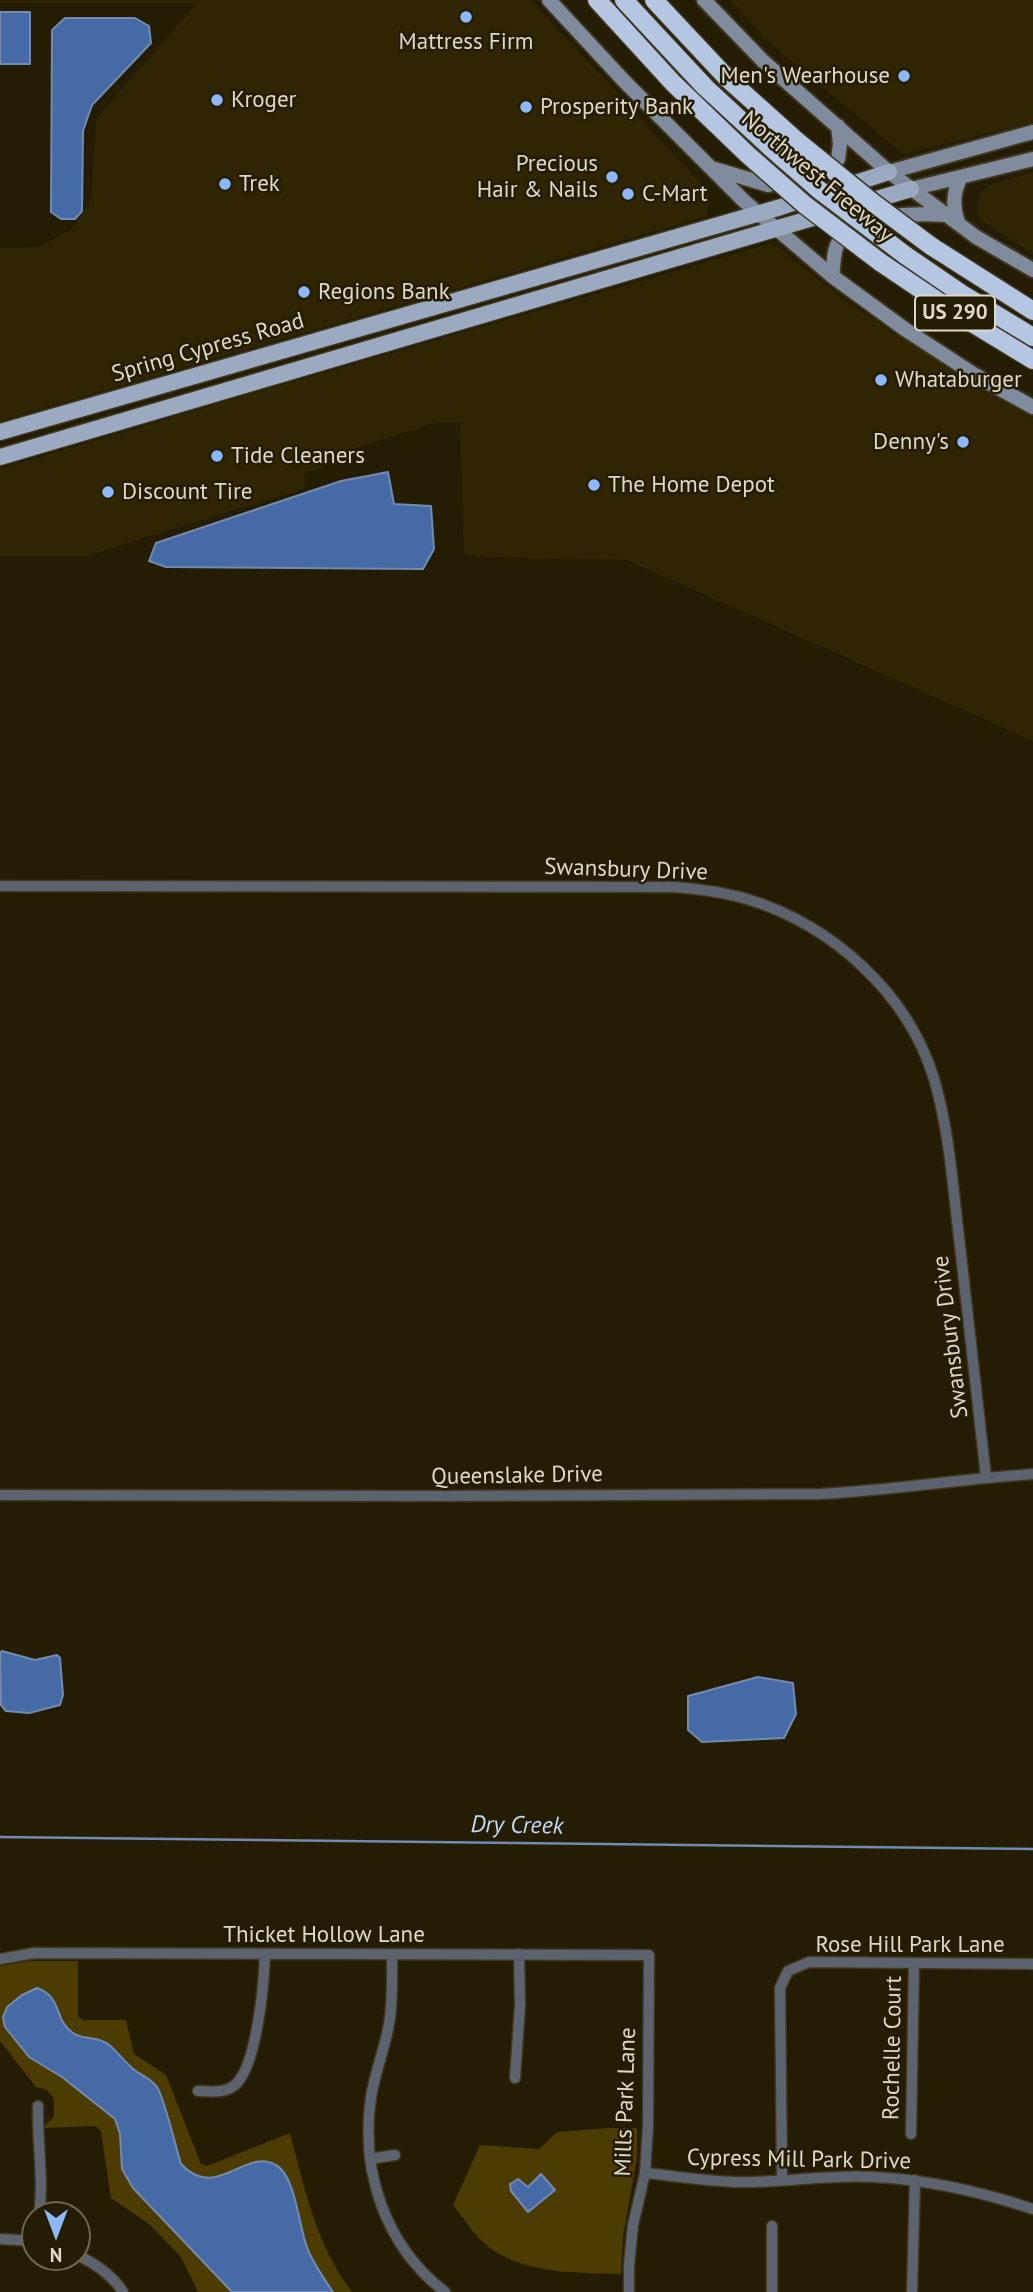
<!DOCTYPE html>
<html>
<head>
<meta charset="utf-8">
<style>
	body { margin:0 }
	#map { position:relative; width:1033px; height:2292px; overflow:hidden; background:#251d03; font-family:"PT Sans",sans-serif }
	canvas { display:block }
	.north { position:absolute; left:21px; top:2201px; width:70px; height:70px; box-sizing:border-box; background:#251d03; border:2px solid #6f6853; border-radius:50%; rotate:180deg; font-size:19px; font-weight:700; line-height:28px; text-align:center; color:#ded9ca }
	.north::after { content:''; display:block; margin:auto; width:24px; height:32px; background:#8db9fc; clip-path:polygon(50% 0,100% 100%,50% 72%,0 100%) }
</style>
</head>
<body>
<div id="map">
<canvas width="1033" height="2292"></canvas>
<div class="north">N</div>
</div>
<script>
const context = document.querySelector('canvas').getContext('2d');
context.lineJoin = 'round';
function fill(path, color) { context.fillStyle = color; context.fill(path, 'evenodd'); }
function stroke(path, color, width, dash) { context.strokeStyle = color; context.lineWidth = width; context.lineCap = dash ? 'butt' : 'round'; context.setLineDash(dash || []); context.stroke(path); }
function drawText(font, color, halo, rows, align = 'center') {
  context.font = font + ' "PT Sans",sans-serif'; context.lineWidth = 5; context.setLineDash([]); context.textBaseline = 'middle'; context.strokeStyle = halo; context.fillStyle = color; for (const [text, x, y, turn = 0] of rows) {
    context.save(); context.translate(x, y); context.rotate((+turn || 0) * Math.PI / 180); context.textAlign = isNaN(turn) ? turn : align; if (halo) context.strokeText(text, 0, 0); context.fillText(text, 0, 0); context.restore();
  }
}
const built = new Path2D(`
	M0,0H531L709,192L707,216L0,421V248L39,247L71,229L91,200L96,119L197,3H0Z
	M731,0H1033V122L903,154L765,39Z
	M1033,172V254L980,220L977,209L980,194L989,185Z
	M772,243L850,304L974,385L1033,418V741L627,560L488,557L464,554L460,422H439L355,448L357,456L304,473L306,488L86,556H0V469L246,395Z`);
const green = new Path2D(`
	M31,1961H78V2016L83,2020H126L134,2054L166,2075L201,2164L207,2166L290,2133C305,2190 316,2244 352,2292H198L181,2257L149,2224L111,2198L101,2131L95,2126L42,2128L54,2117V2099L47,2090L36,2087L0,2041V1966Z
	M610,2128H637V2158L623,2236L621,2274C578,2273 518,2274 484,2243C472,2232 463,2217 453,2205L480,2145L539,2149L557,2132Z`);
const water = new Path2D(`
	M0,12H30V64H0Z
	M65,18H135L149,26L151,43L92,105L83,131L82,211L75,219H61L51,212L52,30Z
	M388,472L394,504L431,506L434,549L423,569L166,567L149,561L156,543L341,481Z
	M2,1651L35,1660L57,1655L60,1658L63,1695L60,1705L29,1713L6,1711L1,1705L0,1653Z
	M758,1677L793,1683L796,1714L784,1738L702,1742L688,1730V1696Z
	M37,1988C63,1997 53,2019 73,2033C82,2040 97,2036 108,2044C117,2051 123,2060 131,2067C139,2075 150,2077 157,2087C164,2097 176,2148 181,2164C216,2202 245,2147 276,2165C296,2176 299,2229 308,2250C314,2264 324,2279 333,2292H232L133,2188L122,2169L120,2134L115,2119L62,2077L29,2057L5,2027L3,2017L7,2007L22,1995Z
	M541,2174L555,2190L528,2212L511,2191L510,2184L518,2179L528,2187Z`);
const stream = new Path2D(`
	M0,1837L1033,1849`);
const street = new Path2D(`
	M0,886L674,887C699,889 723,892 747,899C832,925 908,993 934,1079C950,1133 953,1190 960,1246C969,1323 978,1400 986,1477
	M0,1495L436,1496L821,1494C892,1490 962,1479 1033,1474
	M392,1955C392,1978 393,2001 389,2024C385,2048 375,2072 371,2097C360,2171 385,2246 445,2292
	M0,1959L34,1953L649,1955L648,2126L645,2173L633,2225L629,2265V2292
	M515,2078L520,2005L519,1954
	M198,2091C211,2091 224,2094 235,2085C257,2066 264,1983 265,1954
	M38,2106C37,2142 44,2179 39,2215
	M911,2134L914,1963
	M370,2159L395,2155
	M645,2173C675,2176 705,2181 736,2182C783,2183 829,2174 875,2177C930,2180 982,2192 1033,2209
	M782,2179L780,1988L788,1971L809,1962L1033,1964
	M0,2239L35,2241
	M77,2255C94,2263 113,2276 123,2292
	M772,2292V2226
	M912,2292L915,2180`);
const secondary = new Path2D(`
	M549,0L625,82L744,201L832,276L906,330L975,375L1033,407
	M704,0L763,61L889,172L976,237L1033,270
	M715,169L768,185L831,167L838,159L840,144L838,126
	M889,172L1033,132
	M911,189L1033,159
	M958,222C952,206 953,192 961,177
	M832,276C834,266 833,251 838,243C858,213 914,213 946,215`);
const primary = new Path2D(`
	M0,432L781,207L889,172
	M0,457L911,189`);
const highway = new Path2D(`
	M597,0L673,83L748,155
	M624,0L705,87L771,148
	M654,0L728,79L797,141
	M931,246L1033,311
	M905,255L962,294L1033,337
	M880,262L954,312L1033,360`);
const highwayBridge = new Path2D(`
	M797,141L872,202L931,246
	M771,148L818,189L905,255
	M748,155L805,205L880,262`);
const markers = [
	[466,17,7,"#8db9fc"],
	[904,76,7,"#8db9fc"],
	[217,100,7,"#8db9fc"],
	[526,107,7,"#8db9fc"],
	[612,177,7,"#8db9fc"],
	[225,184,7,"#8db9fc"],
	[628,194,7,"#8db9fc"],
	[304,292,7,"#8db9fc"],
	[881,380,7,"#8db9fc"],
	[963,442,7,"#8db9fc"],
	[217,456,7,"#8db9fc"],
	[594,485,7,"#8db9fc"],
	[108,492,7,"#8db9fc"]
];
const shields = [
	[955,313,80]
];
const shieldNames = [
	["US 290",955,313]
];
const poiNames = [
	["Mattress Firm",466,42,"center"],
	["Men's Wearhouse",890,76,"right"],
	["Kroger",231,100],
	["Prosperity Bank",540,107],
	["Precious",598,164,"right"],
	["Hair & Nails",598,190,"right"],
	["Trek",239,184],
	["C-Mart",642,194],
	["Regions Bank",318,292],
	["Whataburger",895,380],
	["Denny's",949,442,"right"],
	["Tide Cleaners",231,456],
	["The Home Depot",608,485],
	["Discount Tire",122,492]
];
const streetNames = [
	["Northwest Freeway",817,177,40],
	["Spring Cypress Road",208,348,-16],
	["Swansbury Drive",626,870,2],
	["Swansbury Drive",951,1337,-97],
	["Queenslake Drive",517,1476,-1],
	["Thicket Hollow Lane",324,1935],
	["Rose Hill Park Lane",910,1945],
	["Rochelle Court",893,2048,-89],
	["Mills Park Lane",626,2102,-88],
	["Cypress Mill Park Drive",799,2160,1]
];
const waterNames = [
	["Dry Creek",517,1826,1]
];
fill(built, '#302502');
fill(green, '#4c3c01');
fill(water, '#456aa5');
stroke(water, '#738bb0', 2);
stroke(stream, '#738bb0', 2.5);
stroke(street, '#3f371f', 13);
stroke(secondary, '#3f371f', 18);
stroke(primary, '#3f371f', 19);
stroke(highway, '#3f371f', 21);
stroke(street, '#5c636e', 10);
stroke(secondary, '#808b9d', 14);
stroke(primary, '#9baac0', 16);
stroke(highway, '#b4c6e1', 18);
stroke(highwayBridge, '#3f371f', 21, []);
stroke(highwayBridge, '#b4c6e1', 18);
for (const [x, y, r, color] of markers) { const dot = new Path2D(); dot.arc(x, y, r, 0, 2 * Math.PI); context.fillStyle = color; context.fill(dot); stroke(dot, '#251d03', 2.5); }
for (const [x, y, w] of shields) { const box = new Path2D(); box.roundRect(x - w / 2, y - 17.5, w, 35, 5); context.fillStyle = '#251d03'; context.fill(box); stroke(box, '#ded9ca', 2); }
drawText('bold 21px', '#ded9ca', null, shieldNames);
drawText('23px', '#ded9ca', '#251d03', poiNames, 'left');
drawText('23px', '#ded9ca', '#251d03', streetNames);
drawText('italic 24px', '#c1d7f9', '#251d03', waterNames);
</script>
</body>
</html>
